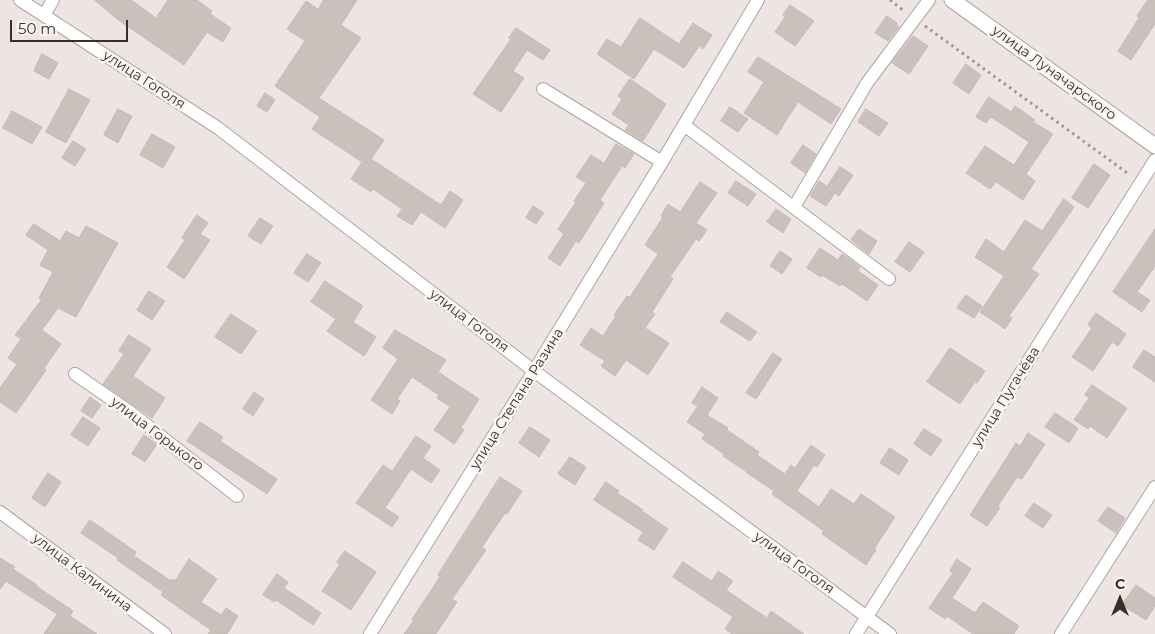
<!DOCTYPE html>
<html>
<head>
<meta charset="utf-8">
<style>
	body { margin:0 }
	#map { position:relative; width:1155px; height:634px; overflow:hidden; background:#ede5e4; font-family:Montserrat,sans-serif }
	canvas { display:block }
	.north { position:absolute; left:1095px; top:574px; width:50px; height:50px; -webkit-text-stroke:4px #f9f5f4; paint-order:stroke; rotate:0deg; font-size:14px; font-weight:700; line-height:20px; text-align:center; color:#3d2d24 }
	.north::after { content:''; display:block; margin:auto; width:18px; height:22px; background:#3d2d24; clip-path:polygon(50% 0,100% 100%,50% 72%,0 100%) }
	.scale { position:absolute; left:10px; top:20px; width:118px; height:22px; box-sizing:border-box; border:2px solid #3d2d24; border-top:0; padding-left:6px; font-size:15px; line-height:18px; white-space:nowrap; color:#3d2d24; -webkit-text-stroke:4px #f9f5f4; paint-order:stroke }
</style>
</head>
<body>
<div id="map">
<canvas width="1155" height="634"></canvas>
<div class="north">С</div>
<div class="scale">50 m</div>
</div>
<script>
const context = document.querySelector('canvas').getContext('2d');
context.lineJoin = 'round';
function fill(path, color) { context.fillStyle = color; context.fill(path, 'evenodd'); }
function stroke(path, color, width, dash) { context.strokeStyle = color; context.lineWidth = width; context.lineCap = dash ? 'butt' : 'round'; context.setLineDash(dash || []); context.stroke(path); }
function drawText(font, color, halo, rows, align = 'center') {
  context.font = font + ' Montserrat,sans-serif'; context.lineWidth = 5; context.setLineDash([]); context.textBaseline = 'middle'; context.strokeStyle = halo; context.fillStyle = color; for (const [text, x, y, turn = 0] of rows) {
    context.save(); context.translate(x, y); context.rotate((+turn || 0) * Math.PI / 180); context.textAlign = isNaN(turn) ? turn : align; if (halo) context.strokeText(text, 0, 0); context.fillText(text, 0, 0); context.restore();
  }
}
const building = new Path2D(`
	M95,0H131L156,18L168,0H197L212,11L210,14L231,28L223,42L207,32L184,65L117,19Z
	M324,0H357L341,25L361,38L319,98L384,140L371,159L441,205L450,191L463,200L445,228L421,212L412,225L397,216L402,209L373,189L371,192L351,179L362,162L312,129L320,117L275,86L305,41L287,29L306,1L318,9Z
	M1148,0H1155V24L1131,60L1118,51L1139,18L1137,16Z
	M790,5L814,21L795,46L775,32L785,17L783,15Z
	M887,16L897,23L896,25L899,27L888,41L875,33Z
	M640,18L679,44L693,23L712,35L703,49L699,46L684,68L654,49L634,79L597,54L607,39L621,47Z
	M516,28L550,50L543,60L527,50L513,71L524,78L501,112L473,94L511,39L509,38Z
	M913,36L928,46L909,74L892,63Z
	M42,54L58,63L49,79L34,71Z
	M758,57L841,109L831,124L798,102L777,135L744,113L764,82L748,72Z
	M966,64L981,75L969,94L953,83Z
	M630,79L666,104L643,141L625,130L629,125L612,114L622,99L618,96Z
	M69,89L90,100L66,143L46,132Z
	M265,93L275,100L267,112L257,106Z
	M989,97L1011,112L1015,106L1035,120L1033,122L1053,134L1026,174L1035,181L1023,200L996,182L990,189L966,173L985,146L1014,165L1029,142L991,117L986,123L976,117Z
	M730,107L748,119L738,132L721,121Z
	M118,109L132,116L118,143L104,135Z
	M866,109L888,123L879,136L858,122Z
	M12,111L42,127L32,144L3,128Z
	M152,134L175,147L163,168L140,155Z
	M73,141L86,149L75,166L62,158Z
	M616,144L634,154L625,168L622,166L600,200L604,203L579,243L576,241L560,266L548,258L564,234L558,229L576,202L574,201L586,183L576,177L591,155L604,163Z
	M803,145L816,154L805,173L791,163Z
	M1094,164L1110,175L1088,208L1072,198Z
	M840,167L853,175L839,196L835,193L826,206L810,196L819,181L827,186Z
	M736,181L756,194L748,206L728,193Z
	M700,182L717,193L696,223L707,230L699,241L696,239L670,277L673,279L652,312L655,314L645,328L669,343L648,375L626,360L615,376L601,366L605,361L580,345L591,328L603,336L616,316L614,315L627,296L630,297L658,254L645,245L663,217L661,216L668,204L680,212Z
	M1064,199L1074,207L1031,269L1039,274L1009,316L1012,318L1005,329L980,312L1004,276L975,257L986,239L1004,252L1025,220L1042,231Z
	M533,206L544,213L536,224L526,218Z
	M776,209L791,219L783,233L767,222Z
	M197,215L208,223L200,234L210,240L184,279L167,267L185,240L182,238Z
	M260,218L273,226L261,244L248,236Z
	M34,224L60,241L66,231L79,238L86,226L118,243L76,317L58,308L42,330L61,344L44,368L46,370L16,413L0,402V388L17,364L8,358L21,339L15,335L42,299L39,298L53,272L40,265L48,250L26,235Z
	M859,229L877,241L869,254L851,240Z
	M1155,229V266L1137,292L1150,300L1142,312L1113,292Z
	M909,242L924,252L910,272L895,262Z
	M820,248L838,260L842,254L860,267L858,271L878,285L867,301L842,284L840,286L822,275L821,277L807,268Z
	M780,251L792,259L782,274L770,266Z
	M307,254L321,263L308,282L294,273Z
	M325,281L363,306L353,322L376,337L364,356L327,331L336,319L311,302Z
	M149,291L165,301L152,320L137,310Z
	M966,295L982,306L974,318L957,308Z
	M727,312L757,332L750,341L720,322Z
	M1096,313L1126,334L1118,346L1112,342L1093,371L1072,357L1092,328L1088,325Z
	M231,314L257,331L241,354L215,337Z
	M395,330L446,360L438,372L479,399L461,428L464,430L454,444L434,430L450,407L437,398L439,395L412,377L397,399L400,401L392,414L371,400L398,359L383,348Z
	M129,335L151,349L133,376L165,398L152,418L103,384L124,354L119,351Z
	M950,348L985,371L977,383L975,382L960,404L927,382Z
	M1144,350L1155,357V382L1133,367Z
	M773,353L782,359L756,399L746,393Z
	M1092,385L1127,408L1107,438L1090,426L1088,429L1074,420L1089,398L1085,395Z
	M702,387L718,398L707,415L728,428L727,430L759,452L757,455L785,474L791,465L795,468L811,445L825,455L817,467L814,465L797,491L819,507L831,489L854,504L861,494L895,517L874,549L876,550L866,565L822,534L824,531L772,494L774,491L747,473V472L723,456L724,454L702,439L705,434L687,422L698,406L692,403Z
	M254,392L264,399L253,416L243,409Z
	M90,397L101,405L92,418L81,411Z
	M1055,413L1078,428L1069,443L1045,427Z
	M83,417L100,428L88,446L71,435Z
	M200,422L223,437L220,441L277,479L267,494L187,441Z
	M530,427L550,440L539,457L519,443Z
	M924,429L942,440L931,456L914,444Z
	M1028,433L1045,444L1022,479L1017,477L998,506L1000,508L987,526L970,515L1016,443L1020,446Z
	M144,435L157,444L145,462L132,454Z
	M416,436L431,446L423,458L440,470L431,483L411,469L385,508L399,517L392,527L356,503L383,465L392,471Z
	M890,448L908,460L899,475L880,463Z
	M570,457L586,467L575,485L558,474Z
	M48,473L61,482L45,507L32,498Z
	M500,477L522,491L507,514L505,513L482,547L486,550L452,599L457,602L436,634H404L414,620L412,619L440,577L438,575Z
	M606,482L619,491L617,493L643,510L642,511L668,529L654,550L638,540L643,532L594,500Z
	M1034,503L1052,515L1043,528L1025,516Z
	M1108,507L1125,518L1116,533L1098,521Z
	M90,520L136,552L134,556L171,581L172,579L175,581L189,559L217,579L201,602L221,615L226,608L238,616L227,634H208L211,630L161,595L163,592L117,560L118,558L81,533Z
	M345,551L376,572L351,610L322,591L340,564L337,562Z
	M0,558L15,567L13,569L37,585L36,586L73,611L70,616L97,634H44L57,614L6,581L0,589Z
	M957,559L971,569L952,598L975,613L983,602L1019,626L1014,634H973L947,616L945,619L929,608L953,573L950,571Z
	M683,562L712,581L718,571L733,581L726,590L767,618L771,611L804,634H732L725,629L733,617L673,577Z
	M277,574L288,582L284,588L321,613L313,625L276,600L274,602L263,595Z
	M1136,585L1155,598V606L1146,620L1122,605Z`);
const path = new Path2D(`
	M890,0L904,11
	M925,26L1130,175`);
const street = new Path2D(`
	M20,0L218,128L534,371L890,634
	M44,15L53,0
	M543,89L662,162
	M684,125L889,279
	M794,207L867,83L929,0
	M75,374L130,412L237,496
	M0,512L165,634
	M370,634L534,371L662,162L758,0
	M856,634L1155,160
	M1061,634L1155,487`);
const secondary = new Path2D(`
	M952,0L1155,146`);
const streetNames = [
	["улица Луначарского",1054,73,36],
	["улица Гоголя",144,80,33],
	["улица Гоголя",469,321,37],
	["улица Пугачёва",1006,397,-58],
	["улица Степана Разина",517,399,-58],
	["улица Горького",157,434,37],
	["улица Гоголя",794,563,36],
	["улица Калинина",82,573,37]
];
fill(building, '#cac0bc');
stroke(building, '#c6bab7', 1);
stroke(street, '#aea39f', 14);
stroke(secondary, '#afa09a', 17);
stroke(path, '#ae9286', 3, [2.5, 4]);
stroke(street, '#fff', 12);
stroke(secondary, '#fff', 15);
drawText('14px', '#3d2d24', '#f9f5f4', streetNames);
</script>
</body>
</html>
